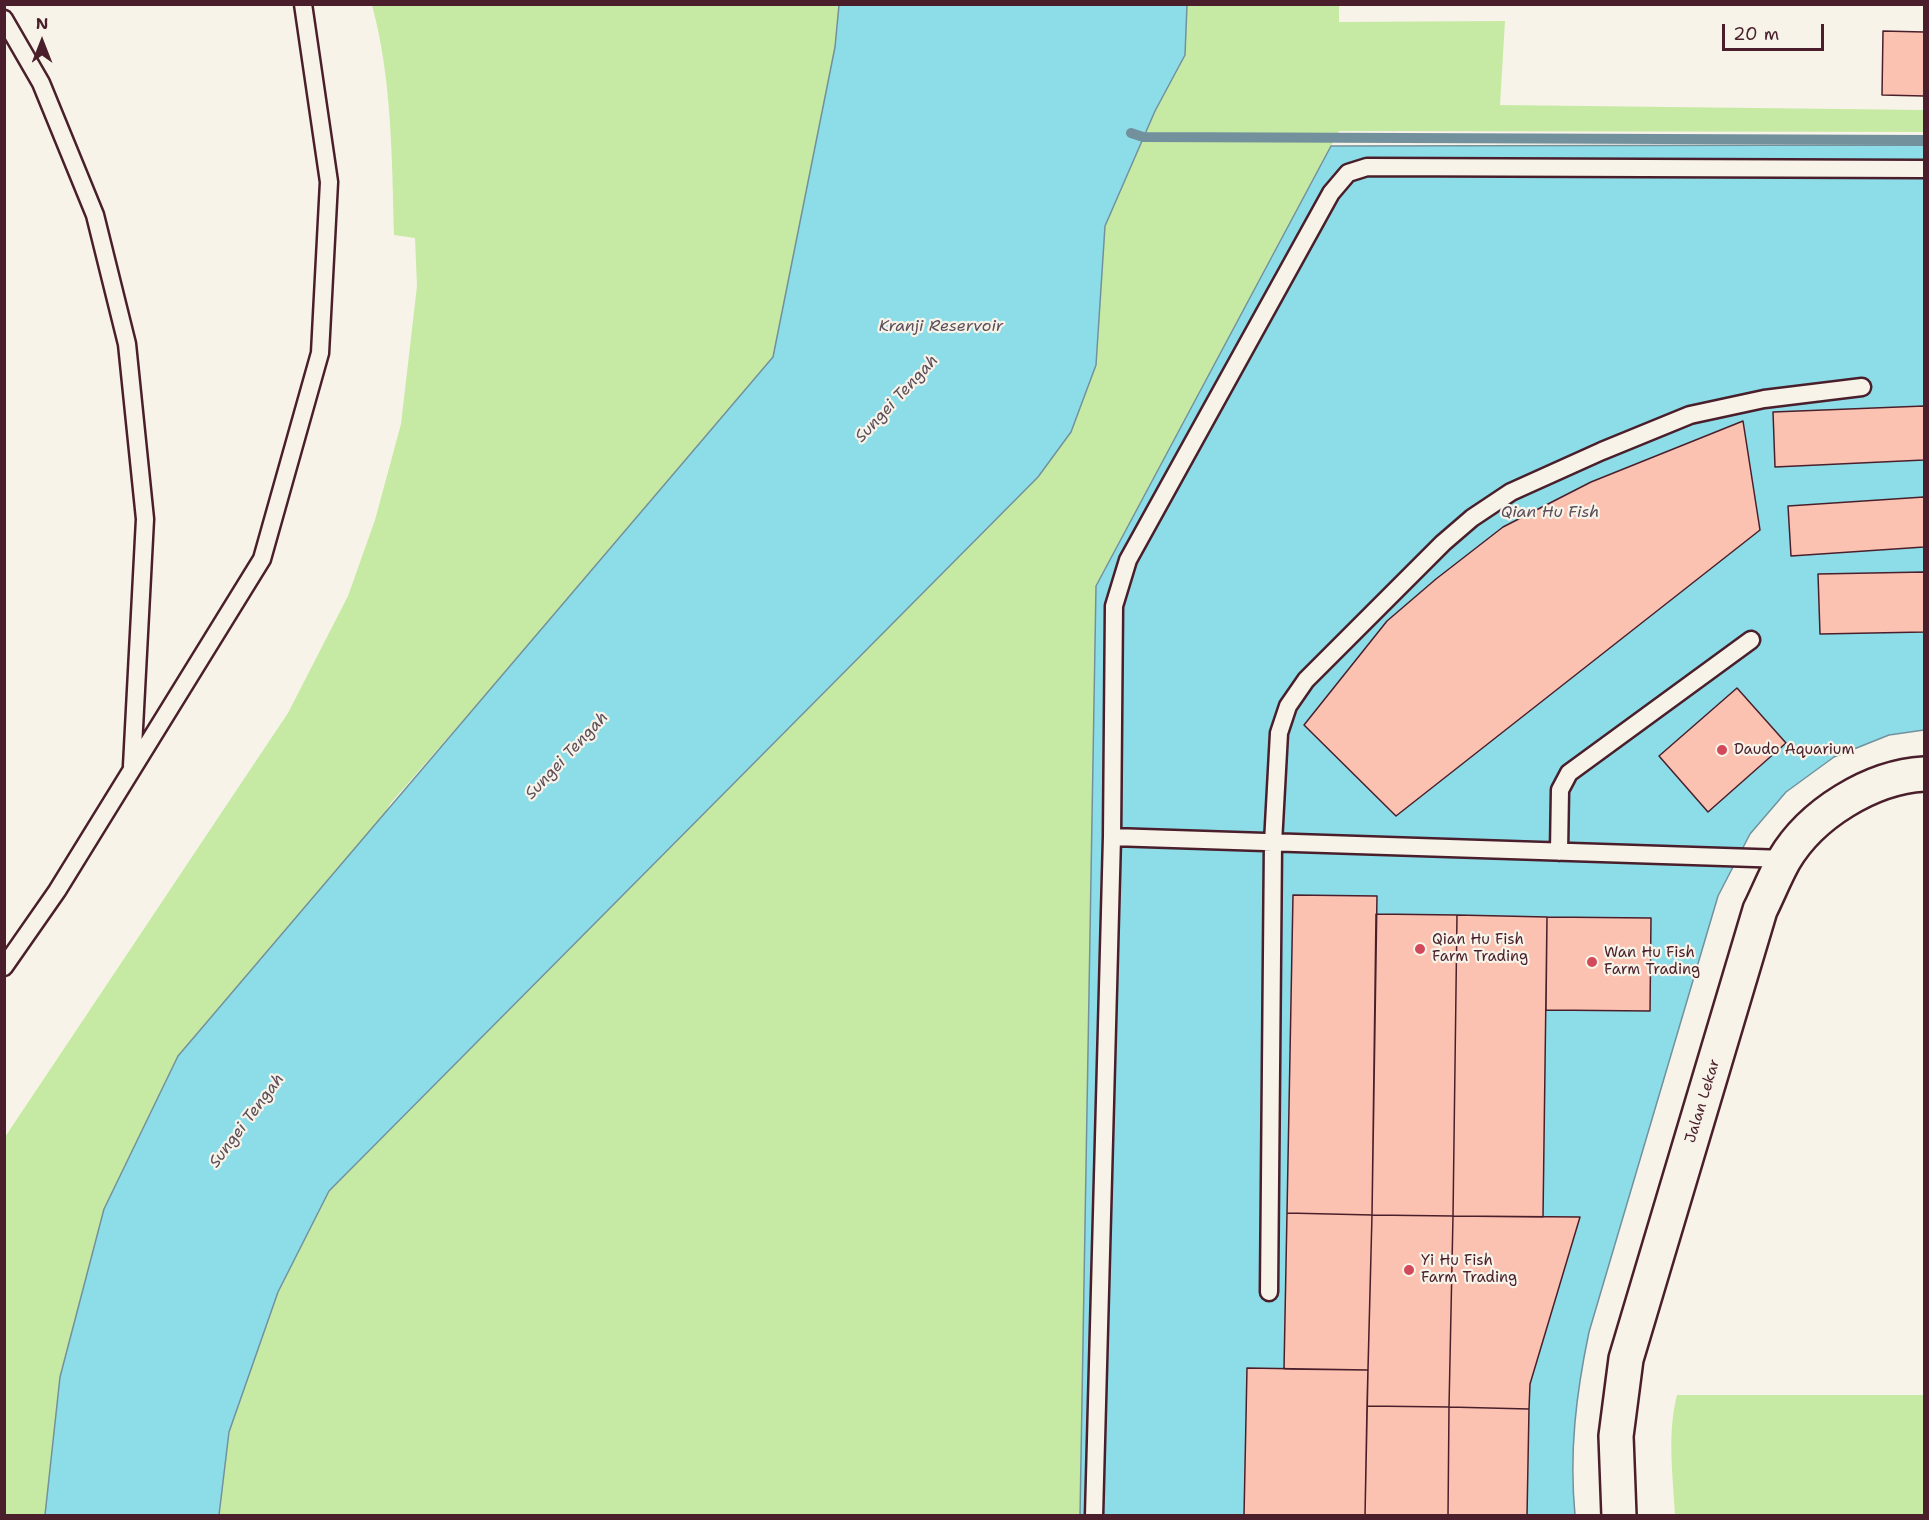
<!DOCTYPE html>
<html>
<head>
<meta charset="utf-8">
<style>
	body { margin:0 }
	#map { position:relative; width:1929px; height:1520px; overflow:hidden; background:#f7f3e8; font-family:"Shantell Sans",sans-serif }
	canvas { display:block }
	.frame { position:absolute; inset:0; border:6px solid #4a1f2b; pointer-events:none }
	.north { position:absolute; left:12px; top:12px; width:60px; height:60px; -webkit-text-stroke:4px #f7f3e8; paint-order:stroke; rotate:0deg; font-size:16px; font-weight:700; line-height:24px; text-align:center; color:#4a1f2b }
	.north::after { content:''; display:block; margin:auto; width:21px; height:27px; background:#4a1f2b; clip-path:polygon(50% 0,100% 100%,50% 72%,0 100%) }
	.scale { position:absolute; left:1722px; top:24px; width:102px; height:27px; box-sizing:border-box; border:3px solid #4a1f2b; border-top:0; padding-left:8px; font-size:18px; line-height:21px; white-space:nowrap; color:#4a1f2b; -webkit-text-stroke:4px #f7f3e8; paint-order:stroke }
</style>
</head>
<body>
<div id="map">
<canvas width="1929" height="1520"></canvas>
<div class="frame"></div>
<div class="north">N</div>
<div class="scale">20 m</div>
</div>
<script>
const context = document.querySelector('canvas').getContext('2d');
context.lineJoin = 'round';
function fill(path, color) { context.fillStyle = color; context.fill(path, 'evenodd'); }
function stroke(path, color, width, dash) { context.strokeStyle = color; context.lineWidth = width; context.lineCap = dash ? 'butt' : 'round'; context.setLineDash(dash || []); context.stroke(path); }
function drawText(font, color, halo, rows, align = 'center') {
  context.font = font + ' "Shantell Sans",sans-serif'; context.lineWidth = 4.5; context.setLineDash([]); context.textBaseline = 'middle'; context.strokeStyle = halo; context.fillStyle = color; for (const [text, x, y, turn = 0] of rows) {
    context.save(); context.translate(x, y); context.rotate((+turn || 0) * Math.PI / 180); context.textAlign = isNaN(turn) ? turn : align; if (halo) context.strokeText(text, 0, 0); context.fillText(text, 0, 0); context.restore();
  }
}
const green = new Path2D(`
	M372,5H839L835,47L773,357L567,601L390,804L60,1377L45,1515L5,1516V1137L288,713L348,596L375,520L401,424L417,286L415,238L394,235C392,158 392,79 372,5Z
	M1187,5H1339V22L1505,21L1500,105L1924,110V132L1339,131L1096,586L1080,1515L219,1516L229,1432L278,1292L329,1191L1038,477L1071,432L1096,365L1105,226L1155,111L1185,55Z
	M1677,1395H1924V1515H1675C1673,1476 1667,1434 1677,1395Z`);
const water = new Path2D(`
	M839,5H1187L1185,55L1155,111L1105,226L1096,365L1071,432L1038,477L329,1191L278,1292L229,1432L219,1515H45L60,1377L104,1209L178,1056L773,357L835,47Z
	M1924,145V730L1889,735L1834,757L1786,792L1750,834L1718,896L1589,1332C1576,1394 1569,1452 1575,1515L1080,1516L1096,586L1331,146Z`);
const stream = new Path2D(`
	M1131,133L1143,137L1924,140`);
const building = new Path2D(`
	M1883,31L1924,32V96L1882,95Z
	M1924,406V460L1775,467L1773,412Z
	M1743,421L1760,530L1396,816L1304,725L1387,621L1436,579L1503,527L1591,482Z
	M1924,497V547L1791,556L1788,506Z
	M1924,572V632L1820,634L1818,574Z
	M1737,688L1786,743L1708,812L1659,756Z
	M1293,895L1377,896L1372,1215L1287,1213Z
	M1376,914L1457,915L1453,1216L1372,1215Z
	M1457,915L1547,917L1543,1217L1453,1216Z
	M1547,917L1651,918L1650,1011L1546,1010Z
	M1287,1213L1372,1215L1368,1370L1284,1369Z
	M1372,1215L1453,1216L1449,1407L1367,1406Z
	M1453,1216L1580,1217L1530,1384L1529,1409L1449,1407Z
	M1247,1368L1368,1370L1365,1516H1244Z
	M1367,1406L1449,1407L1448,1516H1365Z
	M1449,1407L1529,1409L1527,1516H1448Z`);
const lane = new Path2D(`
	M4,19L41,83L95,215L127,344L145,519L132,766
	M1112,837L1785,859
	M1559,852L1560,790L1569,773L1751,640
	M4,967L57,891L262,559L320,353L329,182L303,4
	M1269,1292L1273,843L1279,733L1288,706L1306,680L1443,543L1472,518L1511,492L1602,451L1690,415L1764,399L1862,387
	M1094,1516L1112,837L1114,606L1128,560L1331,193L1348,173L1367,167L1924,169`);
const street = new Path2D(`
	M1619,1516L1616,1436L1626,1359L1760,910C1768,894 1775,876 1784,860C1811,814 1871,777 1924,774`);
const markers = [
	[1722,750,6,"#d1495b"],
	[1420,949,6,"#d1495b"],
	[1592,962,6,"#d1495b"],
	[1409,1270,6,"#d1495b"]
];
const poiNames = [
	["Daudo Aquarium",1734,750],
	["Qian Hu Fish",1432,940],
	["Farm Trading",1432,957],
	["Wan Hu Fish",1604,953],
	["Farm Trading",1604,970],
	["Yi Hu Fish",1421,1261],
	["Farm Trading",1421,1278]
];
const streetNames = [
	["Jalan Lekar",1703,1101,-73]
];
const waterNames = [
	["Kranji Reservoir",941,327],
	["Sungei Tengah",897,399,-47],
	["Qian Hu Fish",1550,513],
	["Sungei Tengah",567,756,-47],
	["Sungei Tengah",247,1121,-53]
];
fill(green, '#c6eaa3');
fill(water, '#8ddde9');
stroke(water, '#72919d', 1.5);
stroke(stream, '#72919d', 10);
fill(building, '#fbc2b1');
stroke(building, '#4a1f2b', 1.5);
stroke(lane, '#4a1f2b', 21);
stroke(street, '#4a1f2b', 38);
stroke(lane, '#f7f3e8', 16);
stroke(street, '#f7f3e8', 33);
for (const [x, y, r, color] of markers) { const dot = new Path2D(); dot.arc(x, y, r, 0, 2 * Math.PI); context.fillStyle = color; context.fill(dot); stroke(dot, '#f7f3e8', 2); }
drawText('15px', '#4a1f2b', '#f7f3e8', poiNames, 'left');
drawText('15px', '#4a1f2b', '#f7f3e8', streetNames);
drawText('italic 16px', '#5b4e5a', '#f7f3e8', waterNames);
</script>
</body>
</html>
